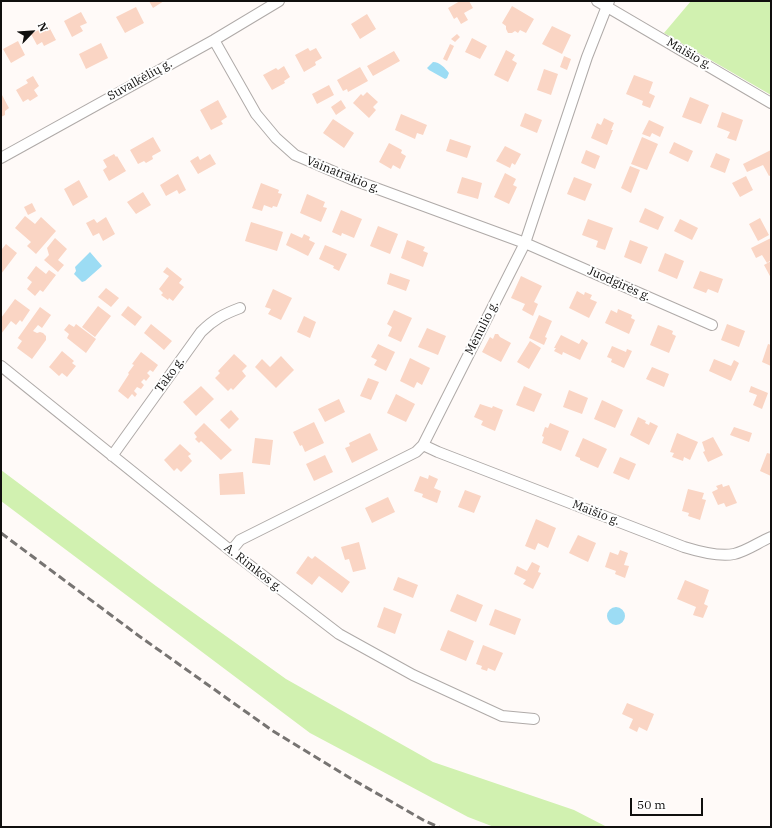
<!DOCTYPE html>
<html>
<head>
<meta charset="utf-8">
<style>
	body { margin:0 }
	#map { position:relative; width:772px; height:828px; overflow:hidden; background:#fffaf8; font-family:"IBM Plex Serif",serif }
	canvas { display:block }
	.frame { position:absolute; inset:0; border:2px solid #100f0e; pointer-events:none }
	.north { position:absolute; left:12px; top:12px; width:40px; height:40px; -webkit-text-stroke:3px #fff; paint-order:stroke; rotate:65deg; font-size:11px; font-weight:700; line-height:16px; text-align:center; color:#100f0e }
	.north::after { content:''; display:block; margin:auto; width:14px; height:18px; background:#100f0e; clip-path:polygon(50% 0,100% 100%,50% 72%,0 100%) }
	.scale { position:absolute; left:630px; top:798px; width:73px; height:18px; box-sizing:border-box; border:2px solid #100f0e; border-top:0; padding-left:5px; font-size:12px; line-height:14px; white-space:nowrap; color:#100f0e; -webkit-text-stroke:3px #fff; paint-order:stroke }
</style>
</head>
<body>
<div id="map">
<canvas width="772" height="828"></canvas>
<div class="frame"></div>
<div class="north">N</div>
<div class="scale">50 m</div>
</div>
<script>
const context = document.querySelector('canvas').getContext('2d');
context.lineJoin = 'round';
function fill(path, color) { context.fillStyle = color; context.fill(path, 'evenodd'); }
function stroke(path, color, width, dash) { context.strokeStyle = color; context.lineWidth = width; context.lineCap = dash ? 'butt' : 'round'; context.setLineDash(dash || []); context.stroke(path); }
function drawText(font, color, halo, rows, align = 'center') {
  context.font = font + ' "IBM Plex Serif",serif'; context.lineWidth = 4; context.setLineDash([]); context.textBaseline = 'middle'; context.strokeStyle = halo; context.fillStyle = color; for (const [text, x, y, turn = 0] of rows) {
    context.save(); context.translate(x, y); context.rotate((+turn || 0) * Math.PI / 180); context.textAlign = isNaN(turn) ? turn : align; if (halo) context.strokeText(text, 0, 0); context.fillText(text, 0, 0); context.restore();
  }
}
const green = new Path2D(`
	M691,1H771V95L664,33Z
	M1,470L156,586L286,679L433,762L574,810L607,827H494L468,817L310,733L1,501Z`);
const water = new Path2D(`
	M433,62C440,62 445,68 449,73L447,78L445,79L429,70L427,68Z
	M90,252L102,266L85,281L82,282L74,274L76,271L75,267Z
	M607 616a9 9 0 1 1 18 0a9 9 0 1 1-18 0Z`);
const building = new Path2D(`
	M149,1H164L153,8Z
	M460,1H469L473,8L464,13L468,20L461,24L457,17L454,19L448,8Z
	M512,6L534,19L526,33L520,30L518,33L515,31L512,33H508L506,29V26L502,23Z
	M136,7L144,23L125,33L116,17Z
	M81,12L87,23L80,26L83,31L72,37L64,21Z
	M367,14L376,29L360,39L351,24Z
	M48,25L56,40L44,46L42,42L37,45L31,34Z
	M552,26L571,35L562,54L542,44Z
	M457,34L460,37L455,42L451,39Z
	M472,38L487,46L480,59L465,52Z
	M18,41L25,55L11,63L3,49Z
	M101,43L108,58L86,69L79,54Z
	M450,44L454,46L447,61L443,59Z
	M308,48L310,51L316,48L322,58L315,62L316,65L304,72L295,55Z
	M506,50L515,55L512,60L517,63L508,82L494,75Z
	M394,51L400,61L373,76L367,66Z
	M564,56L571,59L567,70L560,67Z
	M284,66L290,77L284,81L285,83L272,90L263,75L276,68L278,70Z
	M360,67L368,81L348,92L347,89L343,91L337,80Z
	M544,69L558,74L551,95L537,90Z
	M634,75L653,82L649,93L655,96L650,108L642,105L643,101L626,94Z
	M33,76L39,86L34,90L38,96L30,101L28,99L23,102L16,90L28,83L26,80Z
	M329,85L334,95L317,104L312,94Z
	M367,92L378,102L373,107L376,110L369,118L353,103L361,94L363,96Z
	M2,95L9,108L5,111V115L1,117V96Z
	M690,97L709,105L701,124L682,117Z
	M218,100L227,117L221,121L223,124L211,130L200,110Z
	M341,100L346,108L336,115L331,107Z
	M722,112L743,120L736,141L727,138L730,132L717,127Z
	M525,113L542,120L537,133L520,126Z
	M401,114L427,125L423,135L417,133L415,139L395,130Z
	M604,118L614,123L611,130H613L607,145L591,138L597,123L601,125Z
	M333,119L354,133L344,148L323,133Z
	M649,120L664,127L660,137L652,133L650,137L642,134Z
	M153,137L161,151L152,156L153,159L146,163L144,161L138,164L130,150Z
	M642,137L658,144L647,170L631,164Z
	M450,139L471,146L467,158L446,151Z
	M674,142L693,151L688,162L669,153Z
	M389,143L402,150L401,153L406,156L400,169L393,165L391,169L379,162Z
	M505,146L521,154L515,165L512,163L510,168L496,161Z
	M586,150L600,156L595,169L581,163Z
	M771,150V175L769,176L763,165L747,172L743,164Z
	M716,153L730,159L725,173L710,167Z
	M114,154L116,157L117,156L126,171L109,181L103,170L107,167L103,160Z
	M210,154L216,164L198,174L190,161L198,156L200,160Z
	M630,166L640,170L631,193L621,188Z
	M505,173L516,179L513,185L517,187L509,204L494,197Z
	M178,174L186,190L179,194L177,190L166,196L160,185Z
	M746,176L753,190L740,197L732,183Z
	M462,177L482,183L478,199L457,193Z
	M574,177L592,184L585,201L567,194Z
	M79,180L88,197L73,206L64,189Z
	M261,183L279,190L278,193L282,194L277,207L273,206L272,208L264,205L262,211L252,208Z
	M143,192L151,205L136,214L127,202Z
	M307,194L325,202L323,207L327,208L321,222L300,213Z
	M32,203L36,211L28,215L24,207Z
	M645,208L664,217L658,230L639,222Z
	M341,210L362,219L354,238L342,233L341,236L332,232Z
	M25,216L35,224L41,217L56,231L36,254L27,246L31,242L15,228Z
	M106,217L115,234L103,241L99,233L93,236L86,223L94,219L97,223Z
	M760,218L769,235L758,241L749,224Z
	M588,219L613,228L605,250L596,247L598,241L582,235Z
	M680,219L698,228L692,240L674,231Z
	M251,222L283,232L277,251L245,241Z
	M378,226L398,234L390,254L370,246Z
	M291,233L302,238L304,234L310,237L309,240L315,243L308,256L286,245Z
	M55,238L67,249L58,260L64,265L58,272L44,260L49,255L47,248Z
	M771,238V260L767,263L762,255L756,258L751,248Z
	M407,240L425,247L423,251L428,253L423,267L401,258Z
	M630,240L648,247L641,264L624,257Z
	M6,244L17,253L1,274V248L2,249Z
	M325,245L347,254L339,271L333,268L334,266L319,259Z
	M665,253L684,261L677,279L658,271Z
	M771,261V278L764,265Z
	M36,266L46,274L49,270L56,275L43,292L40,290L35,296L27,289L32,282L27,278Z
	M167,267L182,279L179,283L184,287L173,301L169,298L168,300L161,295L163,293L159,289L169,276L163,272Z
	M700,271L723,279L718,293L708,289L706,293L693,288Z
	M390,273L410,280L406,291L387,284Z
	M521,276L542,286L534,302L538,304L533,316L522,310L525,304L511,298Z
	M106,288L119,298L111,307L98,297Z
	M273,289L292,298L281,320L268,314L271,309L265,307Z
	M577,291L584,295L585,292L592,295L590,299L597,302L589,318L569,308Z
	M15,299L30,310L22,322L20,320L16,325L11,321L1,334V318Z
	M98,306L111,316L95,337L82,327Z
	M128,306L142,317L135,326L121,315Z
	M40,307L51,315L42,328L38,325L33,331L37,333L40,332L43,333L46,336V340L32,359L17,348L22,341L18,338Z
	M618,309L632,315L631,318L635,320L629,334L605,323L611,310L617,313Z
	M394,310L412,318L401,342L388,336L392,327L387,324Z
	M539,315L552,321L545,337L547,338L544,345L529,338Z
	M304,316L316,322L310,338L297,332Z
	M69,324L74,327L76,324L96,339L86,353L67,338L69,334L64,330Z
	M151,324L172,341L164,350L144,333Z
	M727,324L745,331L739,347L721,340Z
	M658,325L673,331L672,334L676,336L669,353L650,345Z
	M427,328L446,336L438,355L418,347Z
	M495,334H498L500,337L511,343L501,362L482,352L490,337L493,339Z
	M561,335L579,344L582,339L588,343L580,360L563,352L562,355L554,351L556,348H554Z
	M530,341L541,348L529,369L517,362Z
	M378,344L395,352L386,371L374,365L377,360L371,357Z
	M768,344L771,345V366L762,362Z
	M612,346L626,352L627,349L632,351L624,368L611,362L612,359L607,357Z
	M62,351L74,361L72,363L76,366L67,377L62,373L59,376L49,367Z
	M141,352L158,365L153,372L150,370L147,373L150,376L146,381L144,379L141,382L144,385L141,389L137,387L134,391L137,394L135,397L132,394L128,399L118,391L129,374L128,373L134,365L132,364Z
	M234,354L247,366L242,371L246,376L233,390L231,388L228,391L215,378L220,373L218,371Z
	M281,356L294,370L276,388L255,367L262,359L270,367Z
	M410,358L430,368L422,385L417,382L414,388L400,381Z
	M714,359L731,366L734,360L739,363L731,381L709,371Z
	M652,367L669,374L664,387L646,379Z
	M368,378L379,382L371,400L360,396Z
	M201,386L214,399L196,416L183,402Z
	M524,386L542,394L534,412L516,405Z
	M751,386L768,393L762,409L753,405L757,395L749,392Z
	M569,390L588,398L582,414L563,407Z
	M396,394L415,404L406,422L387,413Z
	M339,399L345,412L325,422L318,409Z
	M602,400L623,410L615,428L594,419Z
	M480,404L492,408L493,406L503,410L495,431L481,425L483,421L474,417Z
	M231,410L239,419L229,429L220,420Z
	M638,417L646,421L645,423L649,425L650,422L658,426L649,445L630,435Z
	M314,422L324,443L305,452L302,445L300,446L293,432Z
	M204,423L232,450L221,460L201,441L199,443L195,439L197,437L194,433Z
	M550,423L569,431L561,451L542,443L544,437L542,436L545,427L548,428Z
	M734,427L752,433L749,442L730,435Z
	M370,433L378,450L352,463L345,448L350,446L349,443Z
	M677,433L698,442L690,460L684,457L683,461L672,457L674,453L670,452Z
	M713,437L723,455L708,462L703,452L705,451L702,442Z
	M255,438L273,440L270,465L252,463Z
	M583,438L607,449L598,468L580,460V458L575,456Z
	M180,444L191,454L188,456L192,461L181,472L177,468L174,471L164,460Z
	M767,453L771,454V476L760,471Z
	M325,455L333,472L314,481L306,464Z
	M620,457L636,464L629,480L613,473Z
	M243,472L245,494L220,495L219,474Z
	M429,475L438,479L434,488L441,491L437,503L422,497L423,494L414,491L420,476L428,479Z
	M722,484L723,487L729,485L737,503L726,507L724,503L718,505L712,492L718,489L716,486Z
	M688,489L704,493L702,499L706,500L700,520L688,516L689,513L682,511Z
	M465,490L481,496L474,513L458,507Z
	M388,497L395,512L372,523L365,508Z
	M536,519L556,528L548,548L538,543L535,550L525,546Z
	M578,535L596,543L588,562L569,553Z
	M359,542L366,569L353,572L349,559L345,560L341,547Z
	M620,550L628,553L624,565L629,566L625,578L615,574L616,571L605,567L610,552L618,555Z
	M308,556L312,559L315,556L350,582L342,593L319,576L312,585L296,573Z
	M532,562L540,566L538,572L541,573L533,589L523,584L526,580L514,574L517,566L527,571Z
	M398,577L418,585L413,598L393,590Z
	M685,580L709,590L704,604L708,606L703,618L693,615L696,607L677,599Z
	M457,594L483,605L476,622L450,611Z
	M384,607L402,614L395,634L377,627Z
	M495,609L521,619L515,635L489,625Z
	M448,630L474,641L466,661L440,650Z
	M483,645L503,653L495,671L488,668L487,671L481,669L482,666L476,664Z
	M627,703L654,714L647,731L639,727L637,732L629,728L633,719L622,714Z`);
const street = new Path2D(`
	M597,1L771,103
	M214,40L256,114L276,138L295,155L351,179L525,243L712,325
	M1,158L214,40L279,1
	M1,366L231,551L339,634L413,675L502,716L534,719
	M423,445L438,452L684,547C697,551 720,557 734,554C747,551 759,542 771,537
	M112,456L201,332C214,319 224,314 240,308
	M231,551L240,540L416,452L423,445L525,243L587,57L609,1`);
const rail = new Path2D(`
	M1,533L139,636L273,731L350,778L425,821L439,827`);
const streetNames = [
	["Maišio g.",689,54,30],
	["Suvalkėlių g.",140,80,-29],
	["Vainatrakio g.",343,175,22],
	["Juodgirės g.",619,284,24],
	["Mėnulio g.",482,328,-63],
	["Tako g.",170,375,-54],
	["Maišio g.",596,513,21],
	["A. Rimkos g.",253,568,38]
];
fill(green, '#d1f1b0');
fill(water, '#9cdcf4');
fill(building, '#fad5c4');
stroke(street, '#afaaa8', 12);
stroke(street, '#fff', 10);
stroke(rail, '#777472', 3, [8, 4]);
drawText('12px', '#100f0e', '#fff', streetNames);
</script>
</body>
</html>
